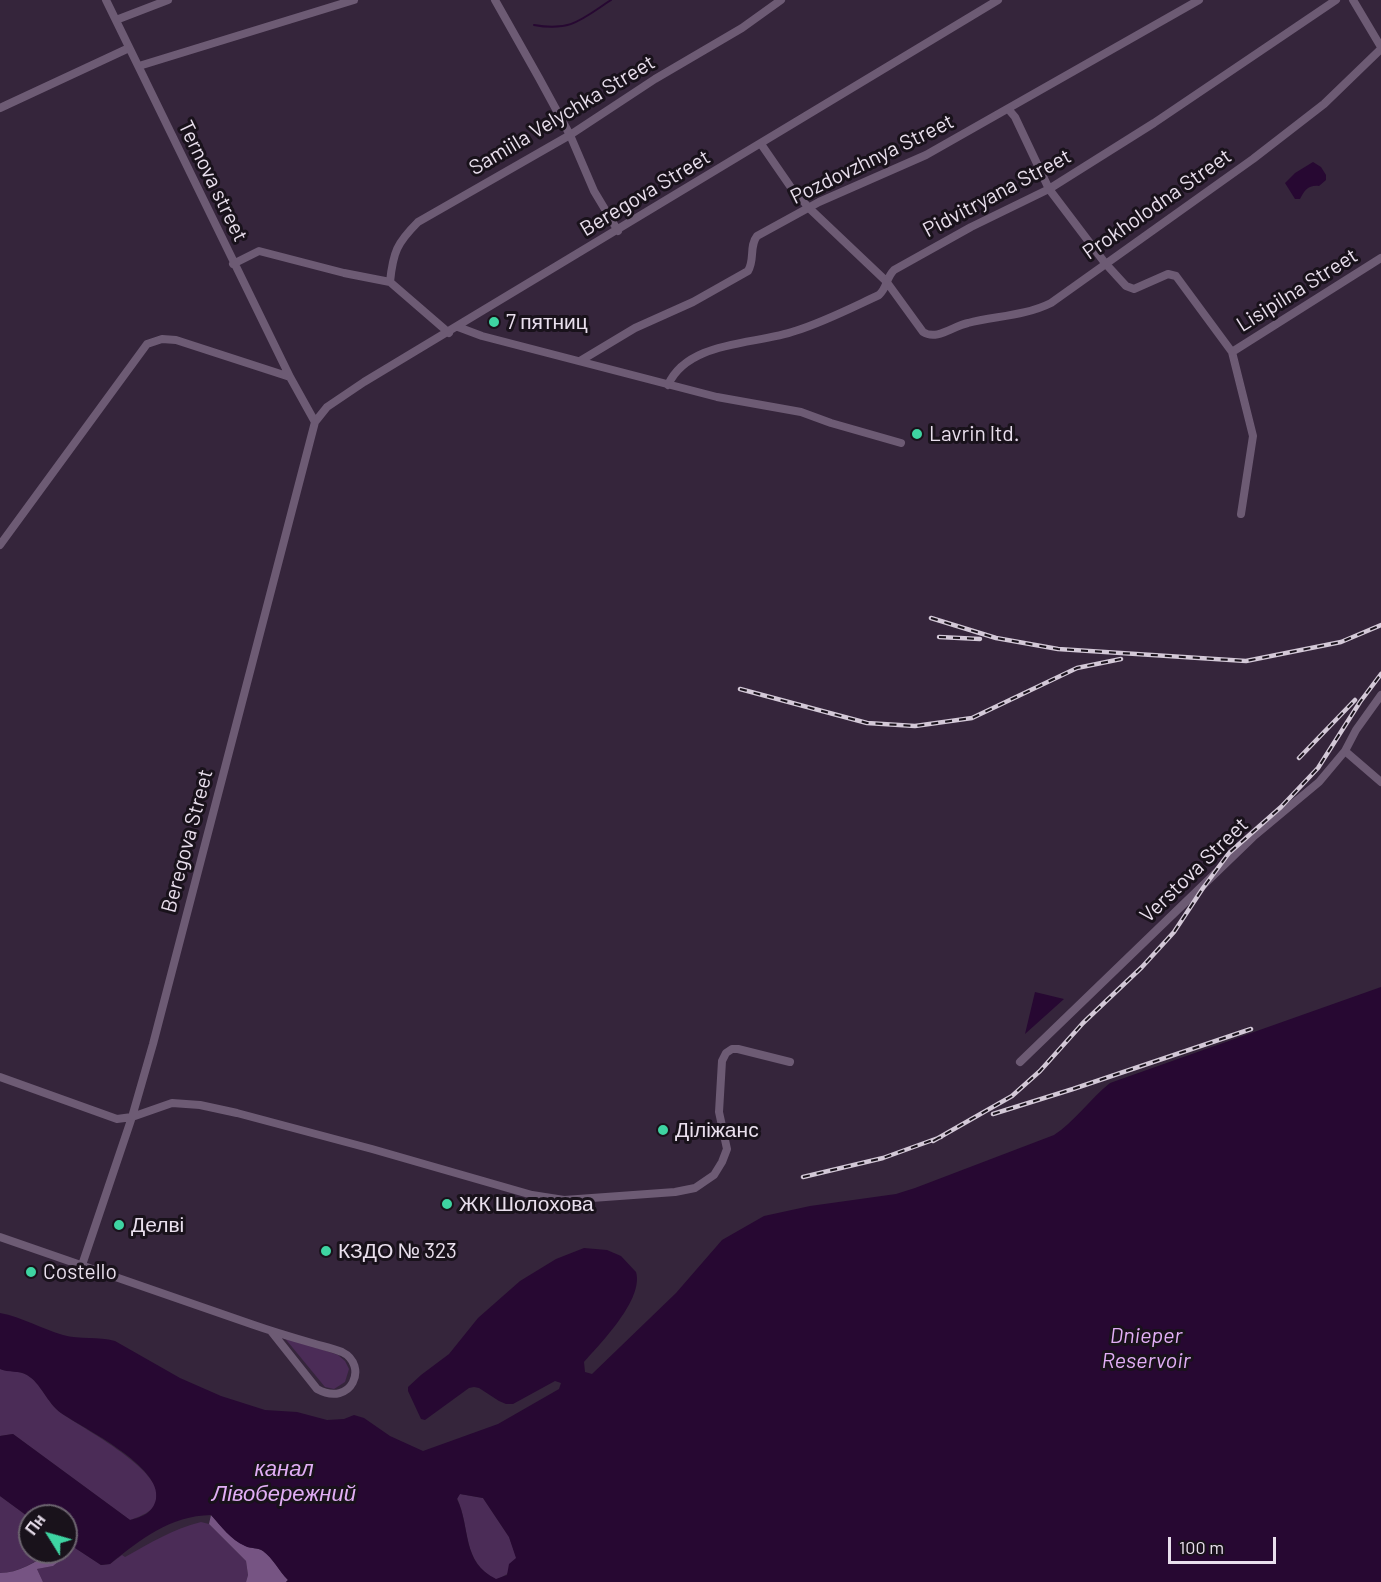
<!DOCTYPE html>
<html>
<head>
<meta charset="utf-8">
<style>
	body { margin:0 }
	#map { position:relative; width:1381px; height:1582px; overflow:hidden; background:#35253b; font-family:Barlow,sans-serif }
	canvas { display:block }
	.north { position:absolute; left:18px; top:1504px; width:60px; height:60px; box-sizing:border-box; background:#19121b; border:2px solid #6c646f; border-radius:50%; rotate:307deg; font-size:16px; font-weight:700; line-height:24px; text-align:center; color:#e9dfed }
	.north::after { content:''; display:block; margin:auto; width:21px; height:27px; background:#3ed4a2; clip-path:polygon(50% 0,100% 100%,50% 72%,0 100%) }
	.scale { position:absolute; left:1168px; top:1537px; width:108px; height:27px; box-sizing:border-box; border:3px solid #e9dfed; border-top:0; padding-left:8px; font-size:18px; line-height:21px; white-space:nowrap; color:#e9dfed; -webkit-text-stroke:4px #19121b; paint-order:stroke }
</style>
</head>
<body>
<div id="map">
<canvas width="1381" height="1582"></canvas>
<div class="north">Пн</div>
<div class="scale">100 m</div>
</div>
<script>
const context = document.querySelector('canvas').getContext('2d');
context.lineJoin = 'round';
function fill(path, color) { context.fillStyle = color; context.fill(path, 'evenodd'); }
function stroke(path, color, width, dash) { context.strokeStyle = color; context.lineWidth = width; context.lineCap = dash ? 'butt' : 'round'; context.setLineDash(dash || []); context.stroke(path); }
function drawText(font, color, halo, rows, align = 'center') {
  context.font = font + ' Barlow,sans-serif'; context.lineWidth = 6; context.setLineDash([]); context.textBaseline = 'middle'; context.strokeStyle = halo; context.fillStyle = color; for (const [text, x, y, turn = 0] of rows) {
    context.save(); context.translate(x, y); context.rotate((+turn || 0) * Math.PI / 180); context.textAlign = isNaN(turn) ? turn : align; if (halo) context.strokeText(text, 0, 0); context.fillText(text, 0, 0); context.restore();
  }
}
const green = new Path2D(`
	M283,1336L338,1355L345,1361L349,1369L345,1382L334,1389L325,1387Z
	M0,1369C9,1372 19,1370 27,1375C41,1383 47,1403 61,1413C84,1430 214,1495 130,1520L13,1434L0,1436Z
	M460,1494L483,1498L509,1537L517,1559L507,1574L497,1580C461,1562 471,1528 457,1498Z
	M0,1496L30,1518V1552H52C35,1561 19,1573 0,1573Z
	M201,1522L209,1524L246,1561L248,1575L246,1582H43L37,1569L53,1566L62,1559L59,1552H66V1542L101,1565L110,1564L122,1555L125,1557C151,1543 172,1529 201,1522Z`);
const forest = new Path2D(`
	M211,1515C222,1527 230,1539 246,1546C251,1549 258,1547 263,1551C273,1558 279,1571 288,1580L286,1582H246L248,1575L246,1561L209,1524Z
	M51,1552H59L62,1559L53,1566L37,1569L43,1582H0V1573C18,1573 36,1562 51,1552Z`);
const water = new Path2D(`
	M1313,162L1321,167L1326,175V180L1319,186C1308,185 1305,190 1300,199H1295L1285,183L1295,173Z
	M1381,987V1582H286L288,1580C279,1571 273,1558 263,1551C257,1547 251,1549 245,1546C230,1539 222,1527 211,1515C170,1516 141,1539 110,1564L101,1565L66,1542V1516H30V1518L0,1496V1436L13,1434L130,1520C142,1517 153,1513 156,1499C163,1467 83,1428 61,1413C47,1403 41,1383 27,1375C19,1370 9,1373 0,1369V1313C22,1317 42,1329 63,1335C80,1340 98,1336 115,1341L180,1378L221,1396L265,1410L297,1412L327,1420L344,1419L354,1415L364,1418L390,1436L423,1451L498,1424L559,1389L561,1383L555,1381L513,1404H506L499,1401L479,1388L474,1387L469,1388L425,1420L421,1419L408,1391V1387L421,1375L449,1354L478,1318L520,1281L556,1259L584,1248L607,1250L621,1256L636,1272C644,1299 601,1343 584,1362L585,1372L592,1374L676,1293L722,1240L764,1216L810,1206L896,1194L915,1188L1054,1135C1073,1123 1091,1098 1110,1083ZM460,1494L483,1498L509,1537L516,1558L509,1564L507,1575L496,1579C461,1562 471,1528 457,1499Z
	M1035,992L1064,999L1025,1034Z`);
const stream = new Path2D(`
	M534,25C571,32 582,19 611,0`);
const minor = new Path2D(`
	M106,0L290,377
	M495,0L539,78L570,135L594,191L618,231
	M1353,0L1381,47
	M116,20L168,0
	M139,66L354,0
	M0,108L129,48
	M1009,110L1015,117L1049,189L1105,263L1126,286L1134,289L1168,274L1176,276L1232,352L1253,436L1241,514
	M761,144L790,186L809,208L886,281L923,332C937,341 953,326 968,323C995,316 1025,316 1051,303L1253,159L1324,104L1381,49
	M233,264L259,251L344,273L390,282L449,333
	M390,282C393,252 397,243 418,222L570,135L655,79L742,28L781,0
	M458,327L482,336L717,397L801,412L831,423L901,443
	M1232,352L1381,258
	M580,361L635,328L693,302L748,271C755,260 749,246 757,236L819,202L926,155L1199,0
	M668,385C688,340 756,345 795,331C824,322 851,308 879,295C887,288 886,278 894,270L971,227L1049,189L1154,123L1336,0
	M0,545L147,344L162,339L176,340L290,377L315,422
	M1345,751L1381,782
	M1020,1062L1253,837L1319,782L1345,751L1356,730L1381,695
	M0,1077L117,1119L132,1117L172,1103L200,1105L237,1113L372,1149L532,1195L564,1200L675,1192L695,1188L714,1175L722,1162L727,1149L719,1112L722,1061L726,1053L732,1049H738L790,1062
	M0,1237C84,1266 167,1295 251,1324C271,1331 291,1337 312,1343C322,1346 333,1348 342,1352C369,1365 352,1408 317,1389L271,1331
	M82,1265L132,1117L153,1044L315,422L327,407L364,382L998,0`);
const rail = new Path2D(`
	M931,618L996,638L1058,649L1246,661L1341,642L1381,625
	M939,637L980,639
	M740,689L867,723L915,726L972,718L1077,668L1121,659
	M1299,758L1355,700
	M993,1114L1073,1089L1251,1029
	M933,1141L1012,1096L1040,1071L1083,1023L1142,967L1174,932L1203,888L1229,853L1281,807L1318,768L1360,702L1381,674
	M803,1177L883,1158L941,1137`);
const markers = [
	[494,322,6,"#3ed4a2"],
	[917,434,6,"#3ed4a2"],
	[663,1130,6,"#3ed4a2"],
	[447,1204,6,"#3ed4a2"],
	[119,1225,6,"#3ed4a2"],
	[326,1251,6,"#3ed4a2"],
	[31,1272,6,"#3ed4a2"]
];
const streetNames = [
	["Samiila Velychka Street",562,115,-31],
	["Pozdovzhnya Street",872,159,-26],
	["Ternova street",213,181,64],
	["Beregova Street",645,193,-31],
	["Pidvitryana Street",997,193,-28],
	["Prokholodna Street",1157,204,-35],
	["Lisipilna Street",1297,290,-32],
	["Beregova Street",187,841,-75],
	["Verstova Street",1194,870,-44]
];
const poiNames = [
	["7 пятниц",506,322],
	["Lavrin ltd.",929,434],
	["Діліжанс",675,1130],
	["ЖК Шолохова",459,1204],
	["Делві",131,1225],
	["КЗДО № 323",338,1251],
	["Costello",43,1272]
];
const waterNames = [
	["Dnieper",1146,1336],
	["Reservoir",1146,1361],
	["канал",284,1469],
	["Лівобережний",284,1494]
];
fill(green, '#4b2c57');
fill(forest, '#765483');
fill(water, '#270832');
stroke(stream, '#270832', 2);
stroke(minor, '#6d5b74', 8);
stroke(rail, '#d3c8d7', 4.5);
stroke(rail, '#19121b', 2, [7]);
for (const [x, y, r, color] of markers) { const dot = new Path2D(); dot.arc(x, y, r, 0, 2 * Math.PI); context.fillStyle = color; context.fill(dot); stroke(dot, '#19121b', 2); }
drawText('21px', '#e9dfed', '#19121b', streetNames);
drawText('21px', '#e9dfed', '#19121b', poiNames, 'left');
drawText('italic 22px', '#e1aef5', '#19121b', waterNames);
</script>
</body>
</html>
